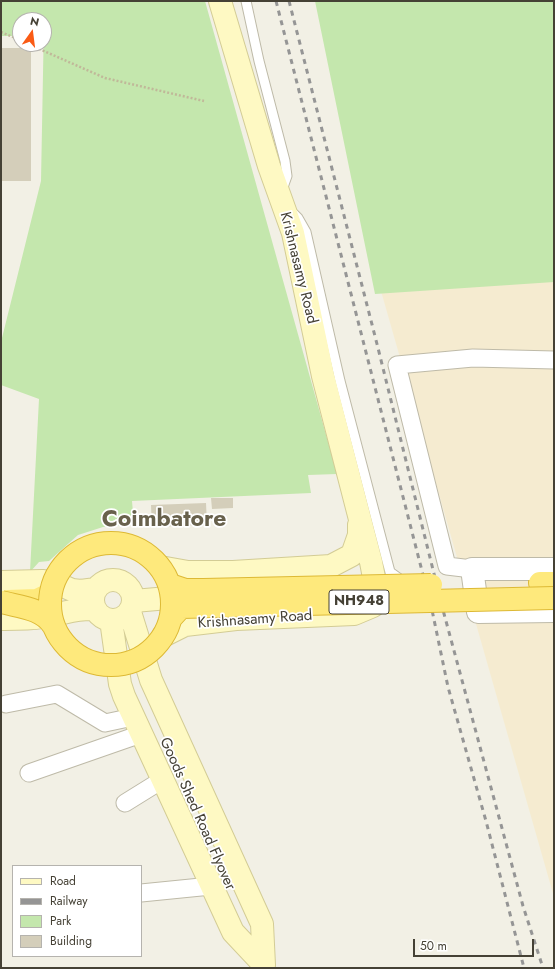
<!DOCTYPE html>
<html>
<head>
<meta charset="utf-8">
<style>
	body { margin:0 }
	#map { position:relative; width:555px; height:969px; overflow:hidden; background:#f2f0e5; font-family:Jost,sans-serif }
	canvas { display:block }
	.frame { position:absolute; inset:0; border:2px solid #454135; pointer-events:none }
	.legend { position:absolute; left:12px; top:865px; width:130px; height:92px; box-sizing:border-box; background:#fff; border:1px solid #b5b3ae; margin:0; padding:5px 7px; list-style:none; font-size:12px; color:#454135 }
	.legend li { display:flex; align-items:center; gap:8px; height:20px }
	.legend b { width:20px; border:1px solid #b5b3ae }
	.north { position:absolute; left:12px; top:12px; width:40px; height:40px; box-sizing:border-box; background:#fff; border:1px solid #b5b3ae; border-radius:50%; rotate:14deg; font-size:11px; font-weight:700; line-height:16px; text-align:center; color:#454135 }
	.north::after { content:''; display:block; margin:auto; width:14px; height:18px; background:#fa5b15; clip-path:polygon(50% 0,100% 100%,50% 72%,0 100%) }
	.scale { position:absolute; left:413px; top:939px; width:121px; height:18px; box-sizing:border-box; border:2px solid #454135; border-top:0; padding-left:5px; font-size:12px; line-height:14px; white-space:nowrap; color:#454135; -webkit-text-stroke:3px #fff; paint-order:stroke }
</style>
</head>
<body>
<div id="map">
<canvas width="555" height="969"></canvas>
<div class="frame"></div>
<ul class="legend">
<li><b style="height:5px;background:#fef9c3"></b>Road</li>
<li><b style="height:5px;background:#959595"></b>Railway</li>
<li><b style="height:11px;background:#c4e7ad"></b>Park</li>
<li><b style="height:11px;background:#d4ceba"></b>Building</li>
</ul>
<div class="north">N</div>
<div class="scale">50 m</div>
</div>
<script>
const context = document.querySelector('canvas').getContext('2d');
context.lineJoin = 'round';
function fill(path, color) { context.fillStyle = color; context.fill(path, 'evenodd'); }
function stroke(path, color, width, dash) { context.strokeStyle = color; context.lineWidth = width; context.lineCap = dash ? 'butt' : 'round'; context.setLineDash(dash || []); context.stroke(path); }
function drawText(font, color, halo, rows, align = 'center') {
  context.font = font + ' Jost,sans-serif'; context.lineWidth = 3.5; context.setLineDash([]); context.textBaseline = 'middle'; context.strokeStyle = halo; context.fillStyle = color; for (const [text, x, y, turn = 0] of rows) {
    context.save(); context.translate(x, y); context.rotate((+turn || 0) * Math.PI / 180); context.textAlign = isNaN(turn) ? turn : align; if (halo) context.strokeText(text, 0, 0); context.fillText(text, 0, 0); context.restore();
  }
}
const commercial = new Path2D(`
	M554,213V897L363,228Z`);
const green = new Path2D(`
	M1,1H205L337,474L308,475L311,493L132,501L134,524L103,527L78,535L49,561L39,562L30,572L39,399L1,385V342L41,181L44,20H20V36H1Z
	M315,1H554V282L375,294Z`);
const building = new Path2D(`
	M1,48H31V181H1Z
	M211,498H233V508L212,509Z
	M206,503L207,525L152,527L151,505Z`);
const path = new Path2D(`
	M1,32L20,40
	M28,44L105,78L204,101`);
const service = new Path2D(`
	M246,1L259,61L285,161L287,176L282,190
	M294,214L298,218L306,232L340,381L390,572L404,582`);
const minor = new Path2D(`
	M472,569L447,566L397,365L473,358L554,360
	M6,704L57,694L105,723L133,717
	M29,773L141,734
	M125,803L162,780
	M141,893L211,886`);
const tertiary = new Path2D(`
	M554,569H472L478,612L554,611`);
const secondary = new Path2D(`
	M160,567L188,572H233L331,566L352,555L359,535V525
	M93 600a20 20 0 1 1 40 0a20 20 0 1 1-40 0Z
	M1,582L42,581L56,583L72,590L81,591L96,589
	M134,601L168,598
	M130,612L151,680L262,924L264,965
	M1,619C17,618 33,620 48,616C67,613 75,608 95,609
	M111,620L120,684L124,696L233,932L264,965
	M163,636L185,625L236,619L354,614L373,606L377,603L378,599L371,562L323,376L293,233L269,166L220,1`);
const trunk = new Path2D(`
	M540,583H554
	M8,601L37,600L51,593`);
const rail = new Path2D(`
	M276,1L432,610L448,687L486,821L524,968
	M289,1L377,344L443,610L523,906L543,968`);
const trunkBridge = new Path2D(`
	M50 604a61 61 0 1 1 122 0a61 61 0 1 1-122 0Z
	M170,585L185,590H203L431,585
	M1,602C20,607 42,608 53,625
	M170,619L181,607L554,598`);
const shields = [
	[359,602,60]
];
const shieldNames = [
	["NH948",359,602]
];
const streetNames = [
	["Krishnasamy Road",298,268,76],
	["Krishnasamy Road",255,620,-4],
	["Goods Shed Road Flyover",197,814,66]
];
const townNames = [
	["Coimbatore",164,520]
];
fill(commercial, '#f5ebd0');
fill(green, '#c4e7ad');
fill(building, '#d4ceba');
stroke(service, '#bebaa8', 11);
stroke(minor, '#bebaa8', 19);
stroke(tertiary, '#bebaa8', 24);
stroke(secondary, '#d3cc95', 24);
stroke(trunk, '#ddb935', 24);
stroke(path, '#c0b899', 2.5, [2, 2]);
stroke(service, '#fff', 9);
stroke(minor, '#fff', 17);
stroke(tertiary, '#fff', 22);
stroke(secondary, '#fef9c3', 22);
stroke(trunk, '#fee97c', 22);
stroke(rail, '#959595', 3, [5, 5]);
stroke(trunkBridge, '#ddb935', 24, []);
stroke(trunkBridge, '#fee97c', 22);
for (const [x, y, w] of shields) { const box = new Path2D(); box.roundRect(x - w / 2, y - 12, w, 24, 3); context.fillStyle = '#fff'; context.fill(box); stroke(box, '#454135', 1); }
drawText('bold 14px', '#454135', null, shieldNames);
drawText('15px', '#454135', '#fff', streetNames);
drawText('bold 23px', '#68614c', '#fff', townNames);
</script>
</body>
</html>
